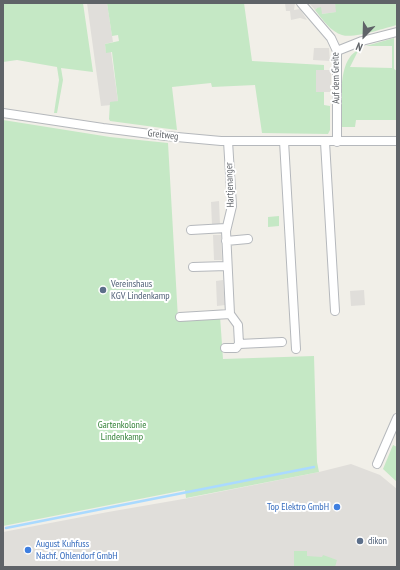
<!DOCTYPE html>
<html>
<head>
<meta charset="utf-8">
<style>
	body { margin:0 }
	#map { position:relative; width:400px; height:570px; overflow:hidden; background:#f1efe8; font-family:"PT Sans Narrow",sans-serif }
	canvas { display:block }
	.frame { position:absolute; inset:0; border:4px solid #5f6368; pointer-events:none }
	.north { position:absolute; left:344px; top:16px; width:40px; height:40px; -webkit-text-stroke:3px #fff; paint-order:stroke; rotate:203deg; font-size:11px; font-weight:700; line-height:16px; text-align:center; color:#5f6368 }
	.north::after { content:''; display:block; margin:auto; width:14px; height:18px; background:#5f6368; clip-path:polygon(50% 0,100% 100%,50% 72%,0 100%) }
</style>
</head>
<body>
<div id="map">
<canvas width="400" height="570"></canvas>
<div class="frame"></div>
<div class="north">N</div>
</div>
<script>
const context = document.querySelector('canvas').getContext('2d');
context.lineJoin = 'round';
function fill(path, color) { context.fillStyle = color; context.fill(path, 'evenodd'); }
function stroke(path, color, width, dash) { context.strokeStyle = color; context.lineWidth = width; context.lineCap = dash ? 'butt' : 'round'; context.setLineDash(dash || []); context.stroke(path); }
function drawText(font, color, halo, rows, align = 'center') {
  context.font = font + ' "PT Sans Narrow",sans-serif'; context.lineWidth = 4; context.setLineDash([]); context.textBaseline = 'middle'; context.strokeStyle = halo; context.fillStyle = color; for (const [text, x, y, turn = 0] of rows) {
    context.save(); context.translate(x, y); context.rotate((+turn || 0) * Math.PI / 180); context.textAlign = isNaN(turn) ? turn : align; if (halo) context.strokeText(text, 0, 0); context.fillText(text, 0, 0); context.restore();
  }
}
const industrial = new Path2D(`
	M87,3H107L113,42L105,44L106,52H111L118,101L111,105L101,106Z
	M285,3H295L294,10L300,9L307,20L300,18L291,20L290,11H286Z
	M309,3H335L337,12L322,14L317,8L315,10Z
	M314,48H329L330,61L313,60Z
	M316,70H331V92H316Z
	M219,201L220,225H212L211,202Z
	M213,235H221L222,260H214Z
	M223,280L225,305L217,306L216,281Z
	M364,290L365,305L351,306L350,291Z
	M351,464L380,475L397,489V567H3V532L108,512L189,498L319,472Z`);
const green = new Path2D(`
	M3,3H83L93,72L61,68L63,80L57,113H54L59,80L57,67L17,60L3,62Z
	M107,3H244L252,61L324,65V70H316V92H324V105L330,106V130L328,134L262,133L255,85L212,87L211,83L172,87L177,130L110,121L109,119L110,102L118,101L112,52L106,53L105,44L119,41L118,35L112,36Z
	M335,3H397V25C384,28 354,39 342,35C331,32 322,19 315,10L317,8L321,7L322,14L336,12Z
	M394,38V69L397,71V120H356L355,127H342C342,107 338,73 350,57C352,54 356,51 359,49L350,67L392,68V46H366Z
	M3,120L110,137L168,143L178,319L220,316L223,359L314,356L317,462L319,472L186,498L185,490L3,526Z
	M279,216V226L268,227V217Z
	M393,445L397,447V482L383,469Z
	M294,551H307V556L322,557L323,555L337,560L335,567H294Z`);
const stream = new Path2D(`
	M6,528L314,467`);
const minor = new Path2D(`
	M301,3L331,38L337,51V142
	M337,51L362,41L397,32
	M3,113L103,128L166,136L221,141H397
	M228,141L232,206L226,231L230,314L238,325L239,344L282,342
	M284,141L296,349
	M325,142L335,311
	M191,230L226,228
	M226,241L248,239
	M193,267L227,266
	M180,317L230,314
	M225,348H236L239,344
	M377,464L397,418`);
const markers = [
	[103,290,4,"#5c6f8a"],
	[337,507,4,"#3f7fe0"],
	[360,541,4,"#5c6f8a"],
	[28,550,4,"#3f7fe0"]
];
const streetNames = [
	["Auf dem Greite",336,78,-91],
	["Greitweg",163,135,7],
	["Hartjenanger",230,185,-92]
];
const serviceNames = [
	["Vereinshaus",111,284],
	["KGV Lindenkamp",111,296],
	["dikon",368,541]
];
const parkNames = [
	["Gartenkolonie",122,425],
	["Lindenkamp",122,437]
];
const shopNames = [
	["Top Elektro GmbH",329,507],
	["August Kuhfuss",36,544,"left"],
	["Nachf. Ohlendorf GmbH",36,556,"left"]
];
fill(industrial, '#e0deda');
fill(green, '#c5e8c5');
stroke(stream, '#aadaff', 2.5);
stroke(minor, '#b5b8bc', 10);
stroke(minor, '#fff', 8);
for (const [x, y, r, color] of markers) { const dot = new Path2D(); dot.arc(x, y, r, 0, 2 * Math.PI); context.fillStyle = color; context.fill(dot); stroke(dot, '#fff', 1.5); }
drawText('10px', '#5f6368', '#fff', streetNames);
drawText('10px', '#4e5e75', '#fff', serviceNames, 'left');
drawText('10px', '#348238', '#fff', parkNames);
drawText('10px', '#366cbe', '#fff', shopNames, 'right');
</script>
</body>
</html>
